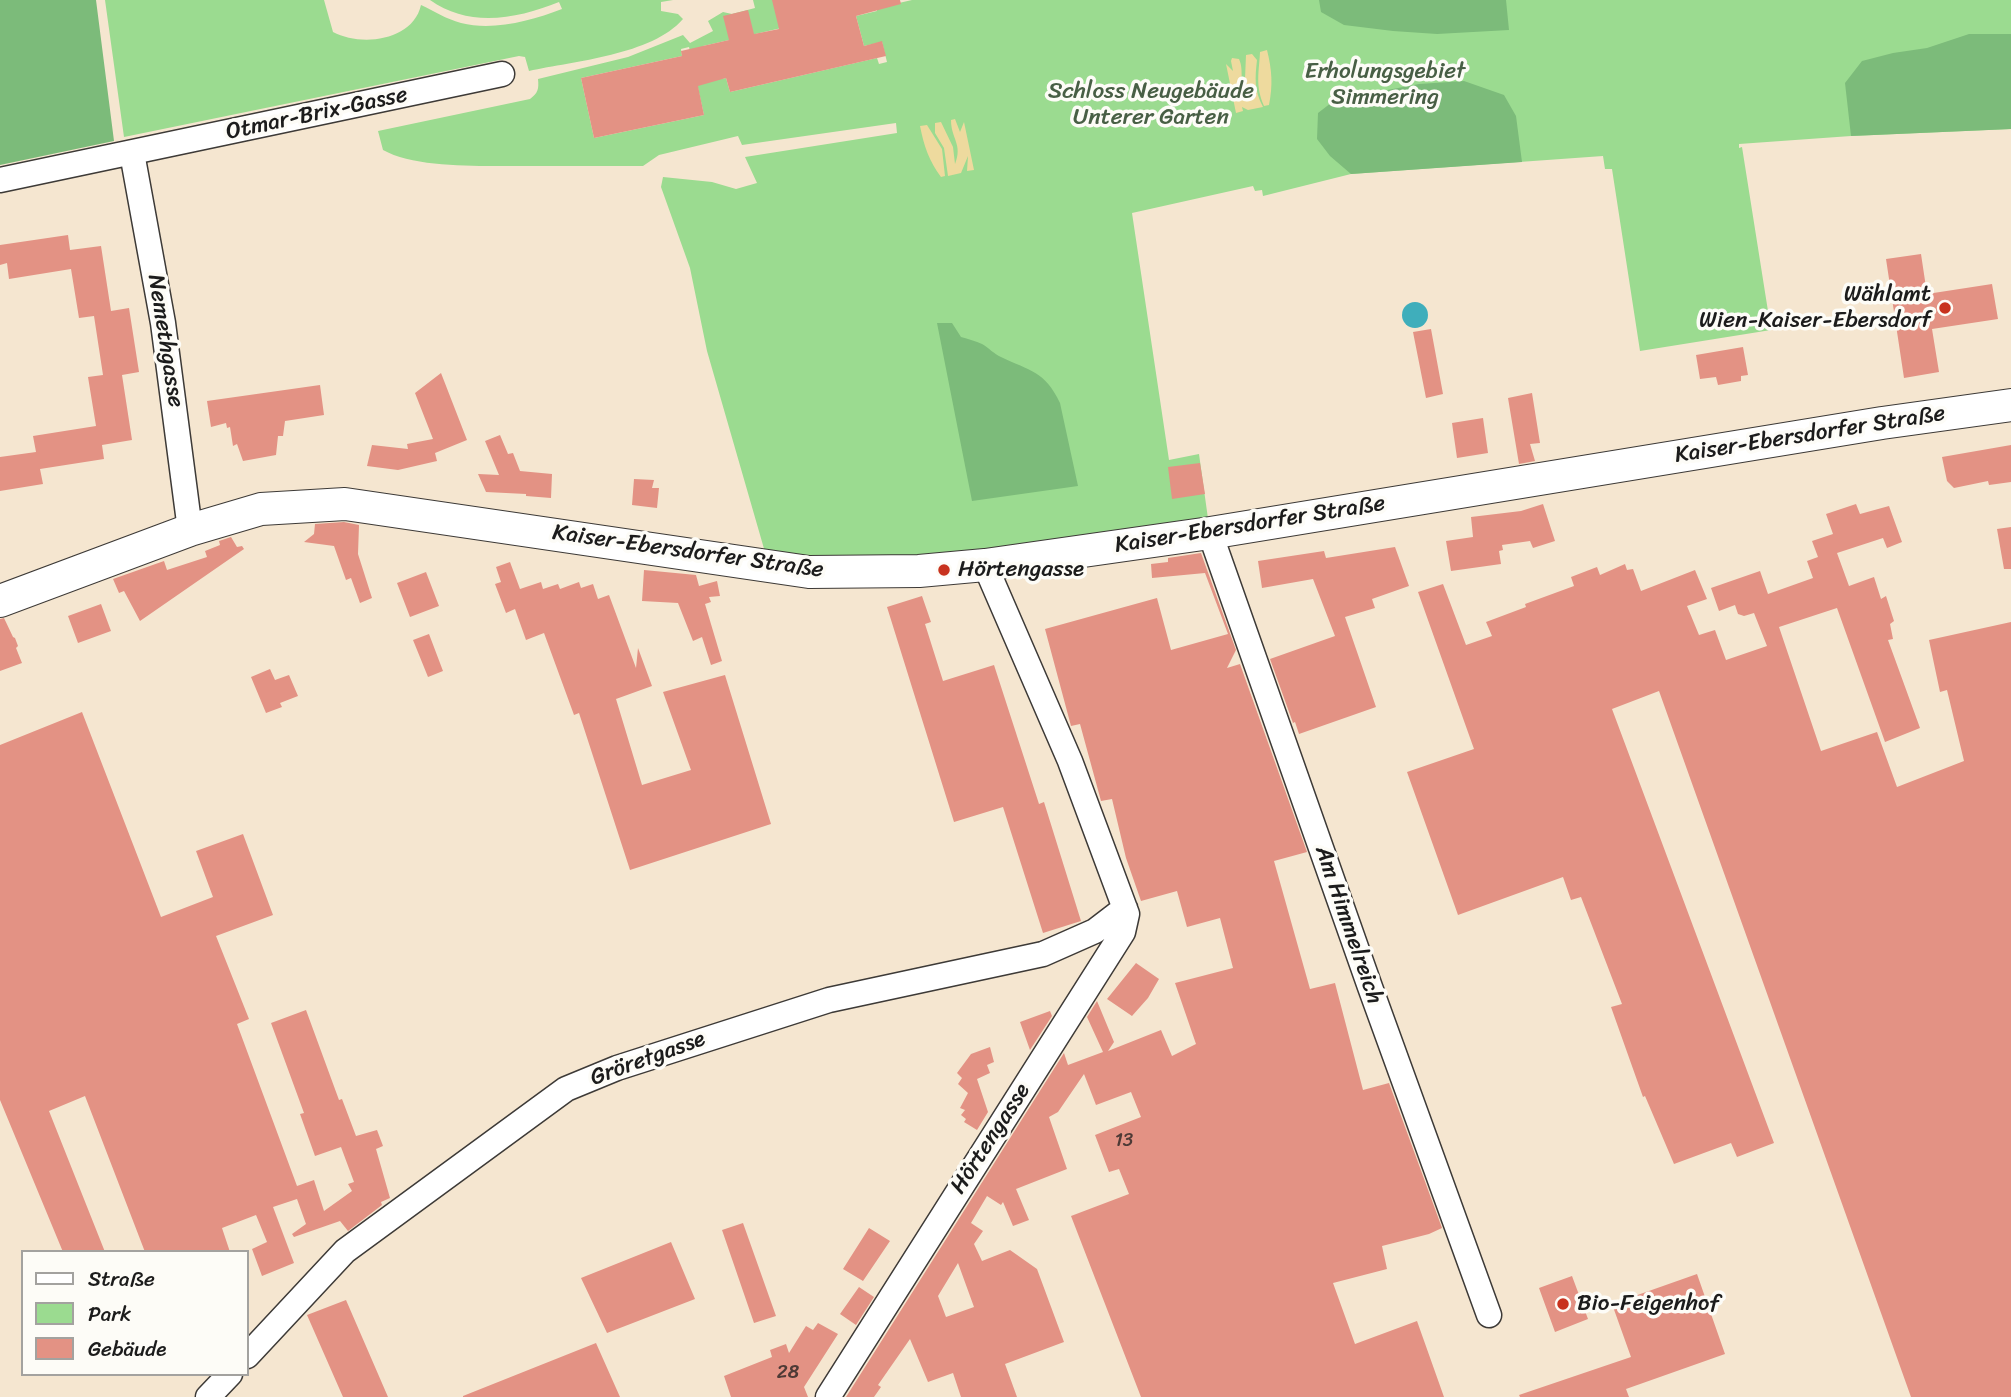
<!DOCTYPE html>
<html>
<head>
<meta charset="utf-8">
<style>
	body { margin:0 }
	#map { position:relative; width:2011px; height:1397px; overflow:hidden; background:#f5e6d0; font-family:Sriracha,sans-serif }
	canvas { display:block }
	.legend { position:absolute; left:21px; top:1250px; width:228px; height:126px; box-sizing:border-box; background:#fdfcf7; border:2px solid #a3a29f; margin:0; padding:9px 12px; list-style:none; font-size:21px; color:#1c1c1c }
	.legend li { display:flex; align-items:center; gap:14px; height:35px }
	.legend b { width:35px; border:2px solid #a3a29f }
</style>
</head>
<body>
<div id="map">
<canvas width="2011" height="1397"></canvas>
<ul class="legend">
<li><b style="height:9px;background:#fff"></b>Straße</li>
<li><b style="height:19px;background:#9bdb90"></b>Park</li>
<li><b style="height:19px;background:#e39284"></b>Gebäude</li>
</ul>
</div>
<script>
const context = document.querySelector('canvas').getContext('2d');
context.lineJoin = 'round';
function fill(path, color) { context.fillStyle = color; context.fill(path, 'evenodd'); }
function stroke(path, color, width, dash) { context.strokeStyle = color; context.lineWidth = width; context.lineCap = dash ? 'butt' : 'round'; context.setLineDash(dash || []); context.stroke(path); }
function drawText(font, color, halo, rows, align = 'center') {
  context.font = font + ' Sriracha,sans-serif'; context.lineWidth = 7; context.setLineDash([]); context.textBaseline = 'middle'; context.strokeStyle = halo; context.fillStyle = color; for (const [text, x, y, turn = 0] of rows) {
    context.save(); context.translate(x, y); context.rotate((+turn || 0) * Math.PI / 180); context.textAlign = isNaN(turn) ? turn : align; if (halo) context.strokeText(text, 0, 0); context.fillText(text, 0, 0); context.restore();
  }
}
const green = new Path2D(`
	M105,0H324L333,32C361,47 413,41 421,5C434,11 446,19 461,23C493,31 531,21 562,9L559,2C517,19 469,28 430,0H673L661,2V11L678,14L683,19C652,55 574,61 529,71L525,57L519,56L124,137Z
	M753,0H837L851,12L703,46L704,52L721,79L726,78L730,92L877,58L879,64L887,62L882,42L864,46L856,16L877,11V8L912,0H2011V129L1851,136L1739,144V148L1742,147L1771,330L1640,351L1612,169H1605L1603,156L1351,174L1263,196L1262,190L1255,191L1253,186L1132,213L1169,460L1199,454L1210,533L985,565L769,566L707,351L690,268L661,187L663,177L712,182L736,189L757,183L745,157L897,133L896,123L742,145L738,136L659,155L643,166C601,166 559,166 517,166C479,166 415,168 383,150L378,131L530,99C538,93 539,89 538,79L628,57L683,35L690,43L713,31L708,21L723,12L732,14L755,8ZM689,47L704,115L594,138L581,78L682,56L681,49Z`);
const forest = new Path2D(`
	M0,0H96L114,141L0,165Z
	M1319,0H1506L1509,30L1437,34L1393,31L1344,25L1321,12Z
	M1969,34H2011V129L1851,136L1845,83L1862,61L1893,53L1927,48Z
	M1464,81L1504,95L1516,116L1522,162L1351,174L1330,156L1317,139L1318,113L1331,103L1377,92L1419,84Z
	M937,323H952L961,337C968,339 976,341 982,344C989,348 994,354 1001,357C1030,371 1045,371 1060,403L1078,486L972,501Z`);
const sand = new Path2D(`
	M1267,50C1272,70 1273,85 1269,105L1264,106C1255,86 1259,72 1260,52Z
	M1252,54L1257,60C1255,78 1254,90 1263,107L1248,110L1242,107L1243,111L1236,113L1226,64L1233,71L1231,61L1232,58L1239,59C1245,72 1237,85 1249,95L1245,79L1246,55Z
	M955,119L960,132L964,122L974,170L967,171L968,156L961,173L948,176L944,148L935,133V123L941,122L953,147L955,164C963,144 951,139 951,120Z
	M927,125L942,149L945,176L941,177C929,161 924,146 920,126Z`);
const water = new Path2D(`
	M1402 315a13 13 0 1 1 26 0a13 13 0 1 1-26 0Z`);
const building = new Path2D(`
	M772,0H900L901,4L856,16L864,46L882,41L886,56L730,92L726,78L698,86L704,115L594,138L581,78L682,56L681,51L729,40L723,16L748,10L754,34L779,29Z
	M68,235L70,250L101,246L111,311L129,308L139,372L122,375L132,440L102,445L104,459L40,469L43,484L0,491V457L36,452L33,436L96,426L88,377L103,375L94,316L79,318L71,269L9,279L7,263L0,265V245Z
	M1921,254L1927,294L1992,284L1998,319L1932,329L1939,372L1904,378L1886,259Z
	M1431,329L1443,394L1426,398L1413,332Z
	M1743,347L1748,375L1741,376V381L1718,385L1716,377L1700,379L1696,355Z
	M441,373L467,440L435,453L437,461L398,470L367,466L372,445L408,449L407,444L433,439L415,393Z
	M320,385L324,415L285,421L283,436H278L276,455L243,461L237,444L233,446L230,427L227,428L226,423L211,427L207,401Z
	M1532,393L1540,443L1530,444L1535,461L1519,464L1508,398Z
	M1483,418L1488,453L1457,458L1452,423Z
	M500,435L508,454L513,453L520,471L552,474L551,498L526,496V494L486,492L478,474L499,475L485,441Z
	M2011,445V482L1989,485L1988,481L1954,488L1947,481L1942,457Z
	M1200,463L1205,494L1172,499L1168,467Z
	M634,479L654,480L652,488H659L657,508L632,505Z
	M1543,504L1555,541L1533,548L1530,541L1502,545L1503,550L1499,551L1501,564L1451,571L1446,541L1473,537L1471,517L1521,511Z
	M1856,504L1860,514L1889,506L1902,542L1887,548L1883,538L1837,553L1849,586L1874,577L1881,599L1886,596L1894,621L1890,624L1893,639L1888,640L1920,728L1885,742L1837,608L1779,627L1821,751L1877,732L1897,787L1964,761L1947,690L1940,692L1929,640L2011,622V1397H1911L1659,691L1612,709L1774,1143L1737,1157L1731,1143L1674,1164L1645,1096L1643,1097L1611,1007L1622,1004L1581,897L1571,900L1563,877L1458,915L1407,772L1474,749L1418,592L1443,584L1466,645L1492,636L1486,622L1526,607L1525,604L1574,586L1571,577L1597,567L1600,575L1625,564L1627,570L1633,569L1641,591L1695,570L1707,599L1687,606L1699,635L1715,630L1726,660L1767,646L1754,613L1744,616L1738,614L1735,605L1719,611L1711,588L1760,571L1768,594L1813,578L1807,561L1818,557L1812,541L1833,534L1826,514Z
	M344,522L359,525L358,554L372,598L360,603L351,578L346,580L334,546L304,542L314,534L315,524Z
	M2011,527V569H2004L1997,529Z
	M231,537L237,547L242,546L244,549L140,621L124,591L119,593L113,579L164,561L167,570L207,557L205,551L220,545L219,541Z
	M1395,547L1409,586L1372,599L1375,608L1345,617L1376,707L1299,734L1295,722L1293,723L1270,659L1335,636L1313,579L1262,588L1258,561L1324,551L1326,558Z
	M1201,553L1236,650L1227,668L1240,664L1307,852L1274,861L1310,989L1335,983L1363,1090L1389,1083L1442,1228L1429,1234L1382,1246L1387,1269L1333,1283L1355,1344L1417,1321L1444,1397H1141L1071,1216L1129,1194L1119,1169L1109,1172L1095,1135L1141,1117L1131,1092L1096,1105L1084,1074L1058,1112L1049,1117L1067,1169L1016,1189L1029,1220L1013,1226L1003,1202L1001,1205L987,1196L971,1223L983,1231L974,1244L982,1261L1010,1250L1037,1269L1064,1342L1005,1364L1017,1397H961L953,1373L928,1382L910,1339L878,1385L881,1387L874,1397H846L1064,1053L1068,1065L1103,1052L1087,1017L1097,1001L1114,1042L1108,1051L1161,1030L1172,1056L1196,1044L1175,983L1233,968L1220,918L1187,927L1177,891L1141,901L1126,858L1112,799L1101,801L1080,724L1071,726L1045,629L1157,598L1171,650L1228,634L1205,573L1152,578L1151,564L1168,562V558ZM958,1263L974,1307L946,1317L938,1296Z
	M510,562L520,589L541,582L543,589L558,584L560,589L579,582L581,588L593,584L598,599L609,595L636,668L638,648L652,686L616,699L642,785L691,770L663,692L725,675L771,824L630,870L579,713L574,715L544,633L526,640L515,609L506,613L495,584L501,582L496,567Z
	M644,570L696,575L699,586L717,581L720,596L709,597L711,602L705,604L722,661L711,665L702,637L693,641L678,603L642,601Z
	M426,572L439,606L410,617L397,583Z
	M922,596L931,622L925,624L943,681L994,665L1039,804L1044,802L1081,921L1043,933L1003,807L954,822L887,607Z
	M101,604L111,631L78,643L68,616Z
	M4,618L13,637L15,638L18,646L16,648L22,663L0,671V619Z
	M429,634L443,671L428,677L413,640Z
	M270,669L275,680L289,675L298,696L280,703L282,707L266,713L251,677Z
	M82,712L161,917L213,897L196,851L243,834L273,915L216,936L249,1019L237,1024L297,1186L314,1180L324,1211L352,1191L348,1184L354,1182L341,1147L315,1156L300,1114L304,1113L271,1023L306,1010L339,1100L342,1099L356,1136L377,1130L383,1146L376,1149L390,1198L381,1202L382,1205L348,1231L340,1221L294,1237L292,1234L306,1224L297,1199L273,1207L294,1263L262,1276L252,1249L267,1242L256,1215L222,1228L230,1252H145L85,1096L49,1111L105,1252H63L0,1100V745Z
	M1136,963L1159,979L1148,998L1132,1016L1107,999Z
	M1050,1011L1052,1016L1030,1050L1020,1022Z
	M990,1047L994,1062L987,1065L990,1073L977,1079L988,1112L977,1130L964,1122L966,1119L961,1115L965,1110L960,1108L968,1093L958,1084L962,1078L957,1073L971,1054Z
	M743,1223L776,1316L754,1323L722,1230Z
	M869,1228L890,1241L863,1281L843,1269Z
	M671,1242L695,1299L607,1333L581,1278Z
	M1697,1274L1725,1354L1626,1389L1629,1397H1520L1519,1395L1631,1357L1612,1304Z
	M1572,1276L1588,1319L1555,1332L1539,1288Z
	M859,1287L874,1297L856,1325L840,1314Z
	M346,1300L388,1397H343L307,1315Z
	M818,1323L838,1334L804,1387L808,1397H731L724,1376L772,1357L770,1350L786,1344L789,1353L806,1326L813,1330Z
	M596,1343L620,1397H463V1396Z`);
const minor = new Path2D(`
	M132,153L163,323L190,530
	M0,180L502,74
	M1210,533L1370,987L1489,1315
	M247,1356L345,1251L566,1089L617,1068L829,1000L1043,954L1095,931L1125,908
	M208,1397L230,1374
	M828,1397L1123,932L1127,914L1070,761L985,565`);
const major = new Path2D(`
	M0,601L190,530L261,509L345,504L809,572L919,571L985,565L1210,533L1882,423L2011,405`);
const markers = [
	[1945,308,7,"#c8321e"],
	[944,570,7,"#c8321e"],
	[1563,1304,7,"#c8321e"]
];
const numberNames = [
	["13",1124,1141],
	["28",788,1373]
];
const parkNames = [
	["Erholungsgebiet",1385,72],
	["Simmering",1385,98],
	["Schloss Neugebäude",1151,92],
	["Unterer Garten",1151,118]
];
const streetNames = [
	["Otmar-Brix-Gasse",317,114,-12],
	["Nemethgasse",165,341,81],
	["Kaiser-Ebersdorfer Straße",1810,435,-9],
	["Kaiser-Ebersdorfer Straße",1250,525,-9],
	["Kaiser-Ebersdorfer Straße",688,552,8],
	["Am Himmelreich",1348,925,71],
	["Gröretgasse",648,1059,-20],
	["Hörtengasse",991,1139,-57]
];
const poiNames = [
	["Wählamt",1931,295,"right"],
	["Wien-Kaiser-Ebersdorf",1931,321,"right"],
	["Hörtengasse",958,570],
	["Bio-Feigenhof",1577,1304]
];
fill(green, '#9bdb90');
fill(forest, '#7cbb7a');
fill(sand, '#eeda9e');
fill(water, '#3faebb');
fill(building, '#e39284');
stroke(minor, '#3d3a37', 27);
stroke(major, '#3d3a37', 34);
stroke(minor, '#fff', 24);
stroke(major, '#fff', 32);
for (const [x, y, r, color] of markers) { const dot = new Path2D(); dot.arc(x, y, r, 0, 2 * Math.PI); context.fillStyle = color; context.fill(dot); stroke(dot, '#fdfcf7', 2.5); }
drawText('19px', '#4e3a36', null, numberNames);
drawText('23px', '#485f45', '#fdfcf7', parkNames);
drawText('23px', '#1c1c1c', '#fdfcf7', streetNames);
drawText('23px', '#1c1c1c', '#fdfcf7', poiNames, 'left');
</script>
</body>
</html>
